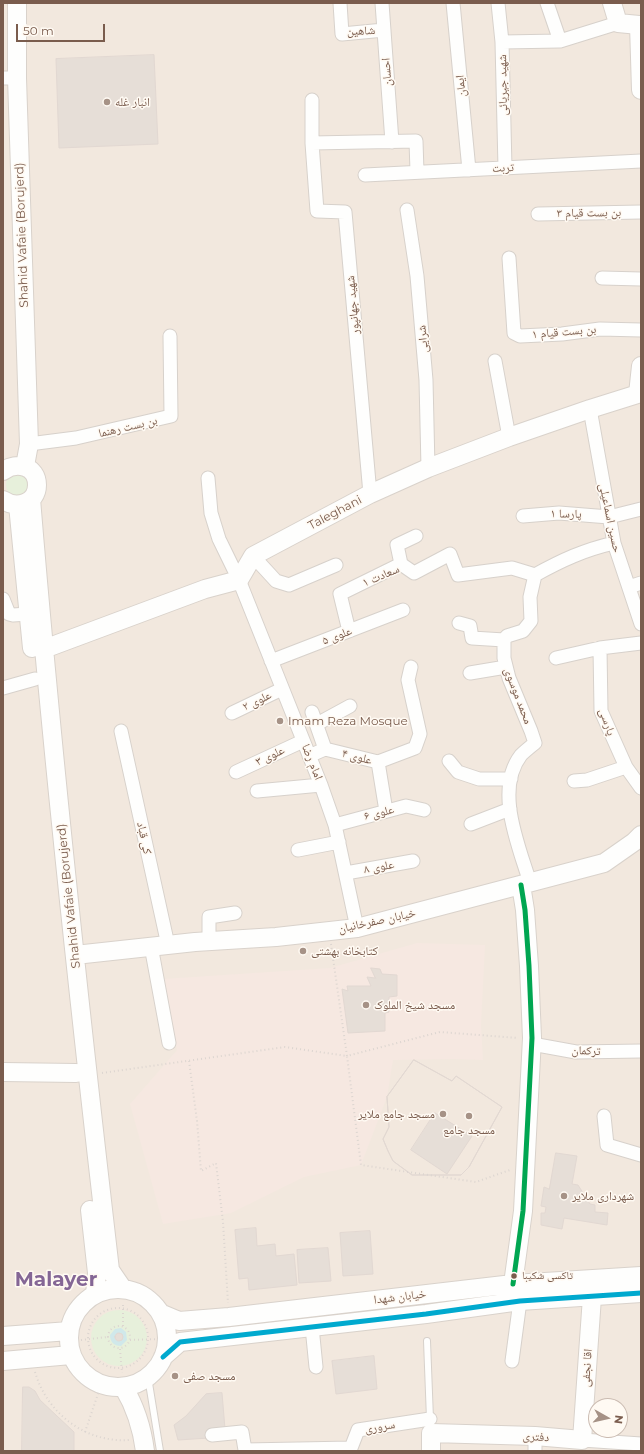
<!DOCTYPE html>
<html>
<head>
<meta charset="utf-8">
<style>
	body { margin:0 }
	#map { position:relative; width:644px; height:1454px; overflow:hidden; background:#f9f5f0; font-family:Montserrat,sans-serif }
	canvas { display:block }
	.frame { position:absolute; inset:0; border:4px solid #7a5c4d; pointer-events:none }
	.north { position:absolute; left:588px; top:1398px; width:40px; height:40px; box-sizing:border-box; background:#fffaf3; border:1px solid #cabbb1; border-radius:50%; rotate:98deg; font-size:11px; font-weight:700; line-height:16px; text-align:center; color:#7a5c4d }
	.north::after { content:''; display:block; margin:auto; width:14px; height:18px; background:#a69286; clip-path:polygon(50% 0,100% 100%,50% 72%,0 100%) }
	.scale { position:absolute; left:16px; top:24px; width:89px; height:18px; box-sizing:border-box; border:2px solid #7a5c4d; border-top:0; padding-left:5px; font-size:12px; line-height:14px; white-space:nowrap; color:#7a5c4d; -webkit-text-stroke:3px #fffaf3; paint-order:stroke }
</style>
</head>
<body>
<div id="map">
<canvas width="644" height="1454"></canvas>
<div class="frame"></div>
<div class="north">N</div>
<div class="scale">50 m</div>
</div>
<script>
const context = document.querySelector('canvas').getContext('2d');
context.lineJoin = 'round';
function fill(path, color) { context.fillStyle = color; context.fill(path, 'evenodd'); }
function stroke(path, color, width, dash) { context.strokeStyle = color; context.lineWidth = width; context.lineCap = dash ? 'butt' : 'round'; context.setLineDash(dash || []); context.stroke(path); }
function drawText(font, color, halo, rows, align = 'center') {
  context.font = font + ' Montserrat,"Noto Naskh Arabic",sans-serif'; context.lineWidth = 3; context.setLineDash([]); context.textBaseline = 'middle'; context.strokeStyle = halo; context.fillStyle = color; for (const [text, x, y, turn = 0] of rows) {
    context.save(); context.translate(x, y); context.rotate((+turn || 0) * Math.PI / 180); context.textAlign = isNaN(turn) ? turn : align; if (halo) context.strokeText(text, 0, 0); context.fillText(text, 0, 0); context.restore();
  }
}
const residential = new Path2D(`
	M3,3H641V1451H3ZM596,1406H620V1430H596Z`);
const commercial = new Path2D(`
	M417,943L485,945L481,1025L483,1060L454,1059L393,1060L387,1097L361,1165L304,1177L231,1213L163,1224L130,1104L177,1050L163,979L330,968Z`);
const green = new Path2D(`
	M6 485a11 11 0 1 1 22 0a11 11 0 1 1-22 0Z
	M91 1338a28 28 0 1 1 56 0a28 28 0 1 1-56 0Z`);
const water = new Path2D(`
	M121,1328L126,1332L127,1340L121,1346C114,1346 110,1342 110,1335L115,1329Z`);
const building = new Path2D(`
	M154,55L158,144L59,148L56,59Z
	M371,968L380,969L382,974L397,975V996L389,997V1012L385,1013V1031L348,1033L342,989L348,991L347,986H371L367,977L375,978Z
	M414,1060L452,1081L456,1076L502,1107L469,1167L461,1175H412L393,1161L388,1151L383,1139L389,1127L387,1097ZM435,1113L472,1136L447,1174L411,1150Z
	M414,1060L452,1081L456,1076L502,1107L469,1167L461,1175H412L393,1161L388,1151L383,1139L389,1127L387,1097Z
	M556,1153L577,1156L572,1184L578,1185L590,1204L595,1205V1212L608,1213L607,1225L564,1218L562,1229L541,1225V1213H545L546,1207L541,1206L544,1187L549,1189Z
	M256,1228L257,1246L275,1244L276,1256L294,1254L297,1285L249,1290L248,1278L239,1279L235,1230Z
	M370,1231L373,1274L343,1276L340,1233Z
	M328,1248L331,1281L299,1283L297,1250Z
	M115 1337a4 4 0 1 1 8 0a4 4 0 1 1-8 0Z
	M374,1356L377,1389L336,1394L332,1361Z
	M23,1387H29L35,1391L40,1400L74,1432V1451H22Z
	M222,1393L225,1429L209,1438L178,1440L174,1425L186,1416L206,1394Z`);
const path = new Path2D(`
	M331,944L347,1056L440,1032L518,1038
	M189,1061L197,1121L201,1171L216,1163L223,1222L228,1303
	M102,1073L285,1047L347,1056L361,1165L476,1182L510,1170
	M88 1338a30 30 0 1 1 60 0a30 30 0 1 1-60 0Z
	M108 1337a11 11 0 1 1 22 0a11 11 0 1 1-22 0Z
	M123,1326V1302
	M81,1340L107,1337
	M130,1340L160,1339
	M120,1349L122,1373
	M35,1372C47,1413 85,1443 129,1440
	M85,1432L101,1385`);
const lane = new Path2D(`
	M427,1341L430,1419
	M148,1377L160,1451`);
const street = new Path2D(`
	M340,3L342,34L384,30
	M382,3L392,142
	M453,3L469,170
	M498,3L502,42L505,168
	M547,3L560,41
	M502,42L560,41L618,23
	M3,78H17
	M312,100V143L317,211L345,212L370,494
	M312,143L416,141L417,172
	M365,175L641,161
	M407,210L417,276L426,380L428,468
	M538,214L641,212
	M509,258L514,333L520,336L562,334L600,329L641,330
	M602,278L641,279
	M495,361L509,437
	M590,409L614,543L641,624
	M29,444L76,438L171,416L170,336
	M208,478L211,513L219,539L239,580L321,785L335,825L357,928
	M523,516L559,513L609,517L641,509
	M253,556L276,581L289,585L336,565
	M401,564L397,545L416,536
	M629,587L641,583
	M3,599L9,614L13,615L28,614
	M459,623L470,626L472,638L504,640
	M349,631L340,594L401,564L414,573L450,554L458,575L512,568L535,575
	M600,648L601,711L626,767L641,788
	M556,658L600,648L641,643
	M271,661L403,610
	M470,673L506,667
	M3,688L35,679
	M312,712L325,749
	M232,713L282,689
	M317,724L350,706
	M121,731L168,945
	M309,756L325,749L378,762L415,748L420,734L408,680L411,667
	M449,761L458,772L479,779H511
	M378,762L386,811
	M236,772L303,741
	M574,781L587,780L626,767
	M257,791L321,785
	M471,824L510,809
	M335,825L406,806L424,810
	M298,850L339,842
	M346,873L413,861
	M530,883C519,846 494,790 521,755C525,751 530,747 535,743L531,731L509,678L504,658V640L507,636L523,631L531,621L530,597L535,575C562,560 584,550 614,543
	M209,941V917L235,913
	M151,946L169,1043
	M532,1044L576,1052L641,1051
	M604,1116L607,1145L641,1155
	M312,1327L316,1367
	M512,1361L520,1301
	M212,1435L242,1432L245,1450L351,1448L358,1430L430,1419
	M535,1436V1451
	M582,1440L641,1444`);
const secondary = new Path2D(`
	M17,3V78L29,444L25,466
	M612,3L618,23L639,25L641,90
	M638,394L641,366
	M3,471C17,461 37,466 37,485C37,504 16,509 3,500
	M31,499C52,756 80,1013 110,1270L123,1289
	M18,505L32,648
	M44,649L205,589L239,580L253,556L370,494L428,468L509,437L590,409L641,393
	M75,955L195,942L276,937L357,928L604,863L634,842L641,835
	M3,1072L76,1073
	M90,1210L97,1273L95,1294
	M513,1284L523,1211L532,1038L529,966L525,910L521,885
	M69 1338a49 49 0 1 1 98 0a49 49 0 1 1-98 0Z
	M160,1313L179,1321L229,1317L513,1284L641,1276
	M3,1336L69,1331
	M163,1357L180,1342L426,1314L520,1301L641,1293
	M3,1361L71,1355
	M124,1388C136,1408 142,1428 145,1451
	M431,1451V1433L535,1436L582,1440L592,1297`);
const bus1 = new Path2D(`
	M513,1284L523,1211L532,1038L529,966L525,910L521,885`);
const bus2 = new Path2D(`
	M163,1357L180,1342L426,1314L520,1301L641,1293`);
const markers = [
	[107,102,4,"#a69286"],
	[280,721,4,"#a69286"],
	[303,951,4,"#a69286"],
	[366,1005,4,"#a69286"],
	[443,1114,4,"#a69286"],
	[469,1116,4,"#a69286"],
	[564,1196,4,"#a69286"],
	[514,1276,3.5,"#7a5c4d"],
	[175,1376,4,"#a69286"]
];
const busNames = [
	["تاکسی شکیبا",522,1276]
];
const streetNames = [
	["شاهین",361,31,-2],
	["احسان",387,72,-94],
	["شهید جیریائی",503,85,-91],
	["ایمان",461,86,-96],
	["تربت",503,168,-3],
	["بن بست قیام ۳",589,213,-1],
	["Shahid Vafaie (Borujerd)",22,235,-92],
	["شهید جهانپور",353,305,-95],
	["بن بست قیام ۱",564,332,-5],
	["شرایی",423,339,-95],
	["بن بست رهنما",128,427,-13],
	["Taleghani",335,513,-28],
	["پارسا ۱",566,514,1],
	["حسین اسماعیلی",610,518,78],
	["سعادت ۱",381,576,-23],
	["علوی ۵",337,636,-21],
	["محمد موسوی",518,696,69],
	["علوی ۲",257,701,-26],
	["پارسی",607,722,71],
	["علوی ۳",270,756,-25],
	["علوی ۴",357,757,15],
	["امام رضا",312,762,68],
	["علوی ۶",379,813,-14],
	["کی قباد",144,838,78],
	["علوی ۸",379,867,-10],
	["Shahid Vafaie (Borujerd)",69,896,-96],
	["خیابان صفرخانیان",377,921,-12],
	["ترکمان",586,1051,2],
	["خیابان شهدا",400,1297,-7],
	["اقا نجفی",587,1368,-86],
	["سروری",380,1427,-9],
	["دفتری",536,1437,4]
];
const poiNames = [
	["انبار غله",115,102],
	["Imam Reza Mosque",288,721],
	["کتابخانه بهشتی",311,951],
	["مسجد شیخ الملوک",374,1005],
	["مسجد جامع ملایر",435,1114,"right"],
	["مسجد جامع",469,1130,"center"],
	["شهرداری ملایر",572,1196],
	["مسجد صفی",183,1376]
];
const townNames = [
	["Malayer",56,1280]
];
fill(residential, '#f2e8de');
fill(commercial, '#f6e8e1');
fill(green, '#e7f0db');
fill(water, '#d0e8ea');
fill(building, '#e6ded7');
stroke(building, '#e2d8d2', 1);
stroke(lane, '#d7d1cb', 8);
stroke(street, '#d7d1cb', 15);
stroke(secondary, '#d9d2cb', 20);
stroke(path, '#dcd5d0', 2, [1, 3]);
stroke(lane, '#fefefd', 6);
stroke(street, '#fefefd', 13);
stroke(secondary, '#fefefd', 18);
stroke(bus1, '#00a651', 5);
stroke(bus2, '#00a9ce', 5);
for (const [x, y, r, color] of markers) { const dot = new Path2D(); dot.arc(x, y, r, 0, 2 * Math.PI); context.fillStyle = color; context.fill(dot); stroke(dot, '#fffaf3', 1.5); }
drawText('11px', '#7a5c4d', '#fffaf3', busNames, 'left');
drawText('12px', '#7a5c4d', '#fffaf3', streetNames);
drawText('12px', '#7a5c4d', '#fffaf3', poiNames, 'left');
drawText('bold 20px', '#846695', '#fffaf3', townNames);
</script>
</body>
</html>
